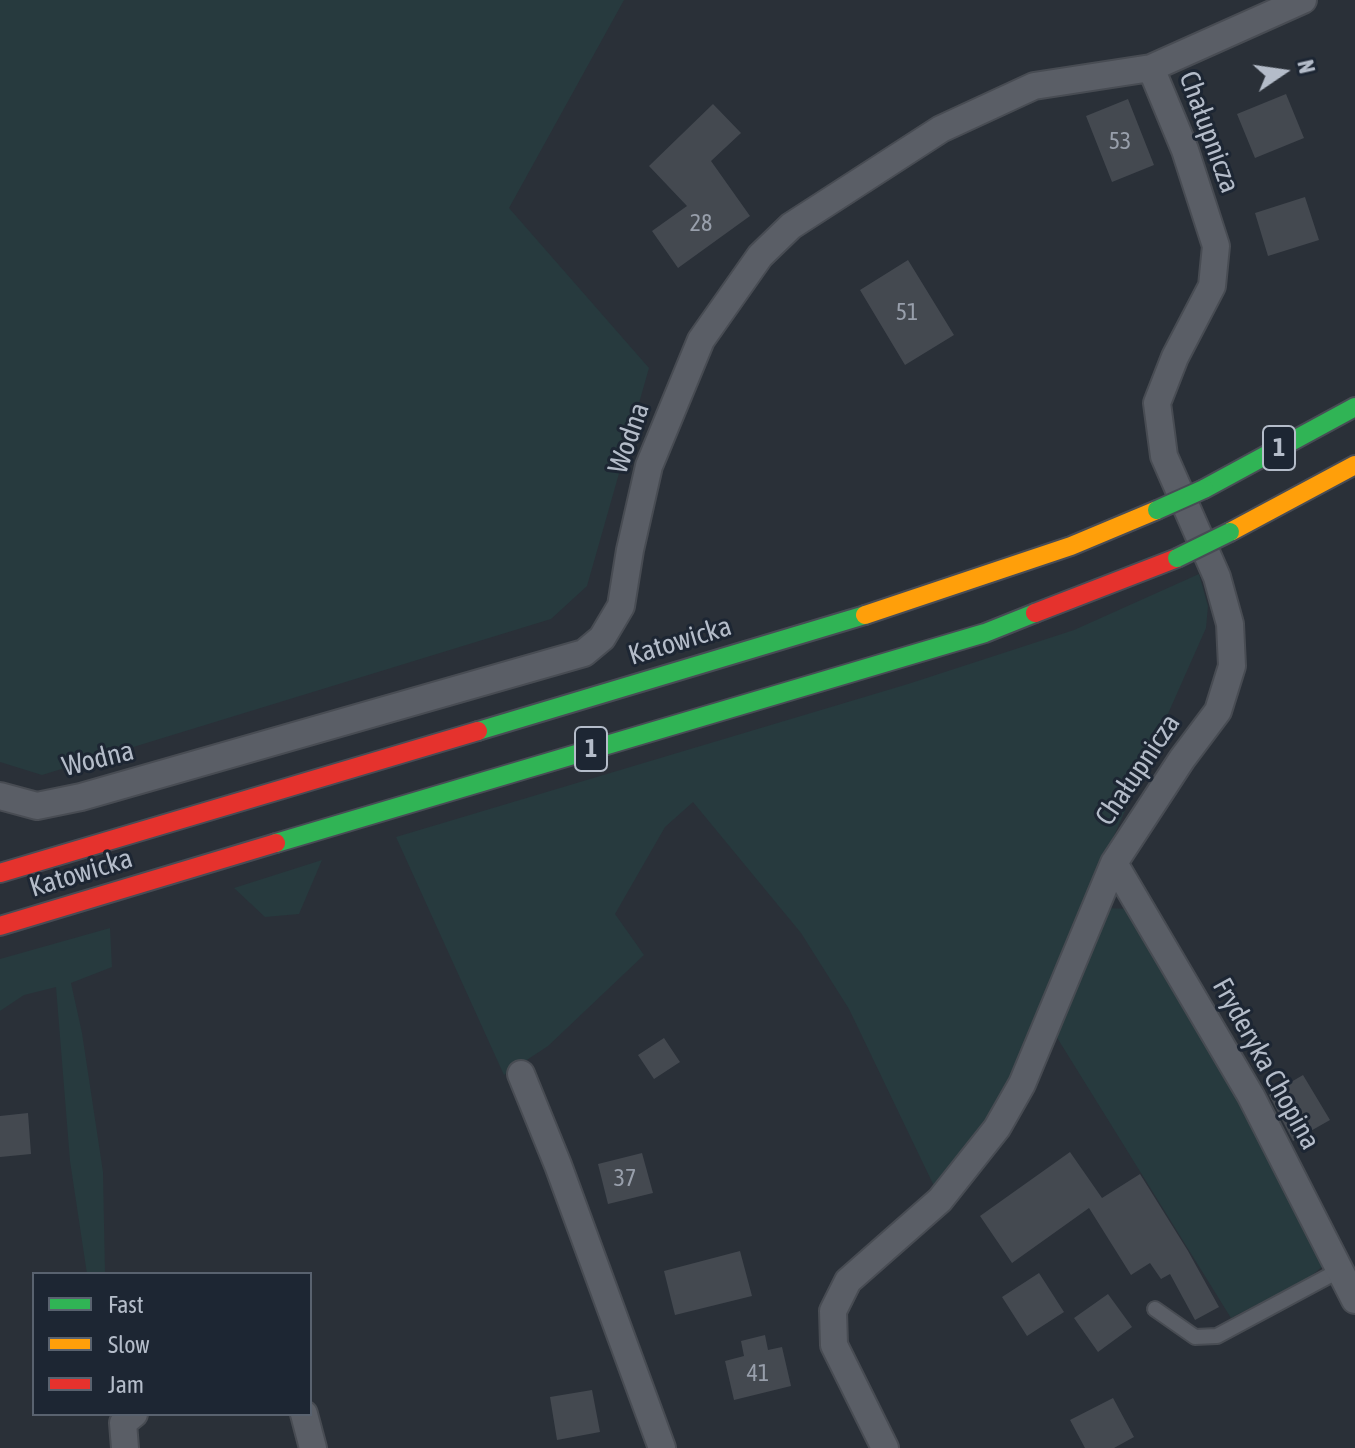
<!DOCTYPE html>
<html>
<head>
<meta charset="utf-8">
<style>
	body { margin:0 }
	#map { position:relative; width:1355px; height:1448px; overflow:hidden; background:#2a3038; font-family:"Asap Condensed",sans-serif }
	canvas { display:block }
	.legend { position:absolute; left:32px; top:1272px; width:280px; height:144px; box-sizing:border-box; background:#1d2633; border:2px solid #59626f; margin:0; padding:10px 14px; list-style:none; font-size:24px; color:#b4bcc9 }
	.legend li { display:flex; align-items:center; gap:16px; height:40px }
	.legend b { width:40px; border:2px solid #59626f }
	.north { position:absolute; left:1243px; top:32px; width:80px; height:80px; -webkit-text-stroke:6px #1d2633; paint-order:stroke; rotate:77deg; font-size:22px; font-weight:700; line-height:32px; text-align:center; color:#b4bcc9 }
	.north::after { content:''; display:block; margin:auto; width:28px; height:36px; background:#b4bcc9; clip-path:polygon(50% 0,100% 100%,50% 72%,0 100%) }
</style>
</head>
<body>
<div id="map">
<canvas width="1355" height="1448"></canvas>
<ul class="legend">
<li><b style="height:10px;background:#30b455"></b>Fast</li>
<li><b style="height:10px;background:#ff9f0a"></b>Slow</li>
<li><b style="height:10px;background:#e5322d"></b>Jam</li>
</ul>
<div class="north">N</div>
</div>
<script>
const context = document.querySelector('canvas').getContext('2d');
context.lineJoin = 'round';
function fill(path, color) { context.fillStyle = color; context.fill(path, 'evenodd'); }
function stroke(path, color, width, dash) { context.strokeStyle = color; context.lineWidth = width; context.lineCap = dash ? 'butt' : 'round'; context.setLineDash(dash || []); context.stroke(path); }
function drawText(font, color, halo, rows, align = 'center') {
  context.font = font + ' "Asap Condensed",sans-serif'; context.lineWidth = 6; context.setLineDash([]); context.textBaseline = 'middle'; context.strokeStyle = halo; context.fillStyle = color; for (const [text, x, y, turn = 0] of rows) {
    context.save(); context.translate(x, y); context.rotate((+turn || 0) * Math.PI / 180); context.textAlign = isNaN(turn) ? turn : align; if (halo) context.strokeText(text, 0, 0); context.fillText(text, 0, 0); context.restore();
  }
}
const green = new Path2D(`
	M0,0H624L509,208L649,368L587,586L551,619L42,775L0,762Z
	M1199,574L1208,606L1206,628L1105,856L1015,1076L992,1118L934,1186L849,1009L801,933L693,802L665,827L615,914L644,955L548,1046L504,1075L396,837L908,684L1074,630Z
	M322,860L299,914L265,917L234,888Z
	M1106,908L1129,909L1260,1135L1268,1159L1291,1192L1315,1242L1323,1266L1310,1277L1231,1318L1056,1036Z
	M110,928L112,967L71,983L82,1033L103,1172L105,1274H87L70,1161L56,987L24,995L0,1011V959Z`);
const building = new Path2D(`
	M1286,94L1304,138L1255,158L1237,114Z
	M1128,99L1154,165L1112,182L1086,116Z
	M713,104L741,133L711,161L750,216L678,268L652,231L687,206L649,166Z
	M1305,197L1319,240L1268,256L1255,213Z
	M908,260L954,335L905,365L860,290Z
	M664,1038L680,1062L654,1079L638,1055Z
	M1303,1075L1330,1120L1293,1141L1269,1095Z
	M28,1113L31,1154L0,1157V1116Z
	M1070,1152L1102,1198L1140,1174L1188,1251L1219,1307L1195,1320L1170,1274L1161,1279L1150,1263L1131,1275L1089,1208L1012,1263L980,1216Z
	M642,1153L653,1193L608,1204L598,1164Z
	M740,1251L752,1296L675,1315L664,1271Z
	M1039,1273L1064,1312L1027,1336L1002,1297Z
	M1108,1294L1132,1327L1098,1352L1074,1318Z
	M765,1335L768,1350L782,1347L791,1386L734,1400L725,1361L744,1356L741,1341Z
	M592,1390L600,1432L557,1440L550,1397Z
	M1113,1398L1134,1437L1114,1448H1085L1070,1420Z`);
const lane = new Path2D(`
	M1155,1309L1195,1337L1217,1336L1340,1270`);
const street = new Path2D(`
	M0,796L37,806L81,797L584,653L602,638L621,606L630,550L649,466L701,340L760,256L791,226L941,129L1034,86L1151,68L1303,0
	M1114,863L1251,1096L1355,1300
	M521,1074L558,1165L662,1448
	M304,1414L313,1448
	M125,1448L123,1423L134,1414
	M885,1448L834,1345L833,1311L848,1281L940,1200L997,1128L1022,1084L1114,863L1182,759L1218,711L1232,666L1230,624L1217,577L1164,456L1157,403L1175,357L1212,286L1216,246L1185,150L1151,68`);
const fast = new Path2D(`
	M1204,489L1355,407
	M478,731L865,615
	M276,843L985,633L1035,613`);
const slow = new Path2D(`
	M1230,532L1355,465
	M865,615L1071,546L1157,510`);
const jam = new Path2D(`
	M1035,613L1177,558
	M0,873L478,731
	M0,926L276,843`);
const fastBridge = new Path2D(`
	M1157,510L1204,489
	M1177,558L1230,532`);
const numberNames = [
	["53",1120,141],
	["28",701,223],
	["51",907,312],
	["37",625,1178],
	["41",758,1373]
];
const shields = [
	[1279,448,32],
	[591,749,32]
];
const shieldNames = [
	["1",1279,448],
	["1",591,749]
];
const streetNames = [
	["Chałupnicza",1209,132,70],
	["Wodna",629,438,-71],
	["Katowicka",680,641,-17],
	["Wodna",98,759,-14],
	["Chałupnicza",1138,770,-56],
	["Katowicka",81,873,-17],
	["Fryderyka Chopina",1266,1064,61]
];
fill(green, '#273a3e');
fill(building, '#444950');
stroke(lane, '#484c53', 18);
stroke(street, '#484c53', 30);
stroke(fast, '#484c55', 22);
stroke(slow, '#484c55', 22);
stroke(jam, '#484c55', 22);
stroke(lane, '#5a5e66', 14);
stroke(street, '#5a5e66', 26);
stroke(fast, '#30b455', 18);
stroke(slow, '#ff9f0a', 18);
stroke(jam, '#e5322d', 18);
stroke(fastBridge, '#484c55', 22, []);
stroke(fastBridge, '#30b455', 18);
drawText('24px', '#989fab', null, numberNames);
for (const [x, y, w] of shields) { const box = new Path2D(); box.roundRect(x - w / 2, y - 22, w, 44, 6); context.fillStyle = '#1d2633'; context.fill(box); stroke(box, '#b4bcc9', 2); }
drawText('bold 26px', '#b4bcc9', null, shieldNames);
drawText('28px', '#b4bcc9', '#1d2633', streetNames);
</script>
</body>
</html>
